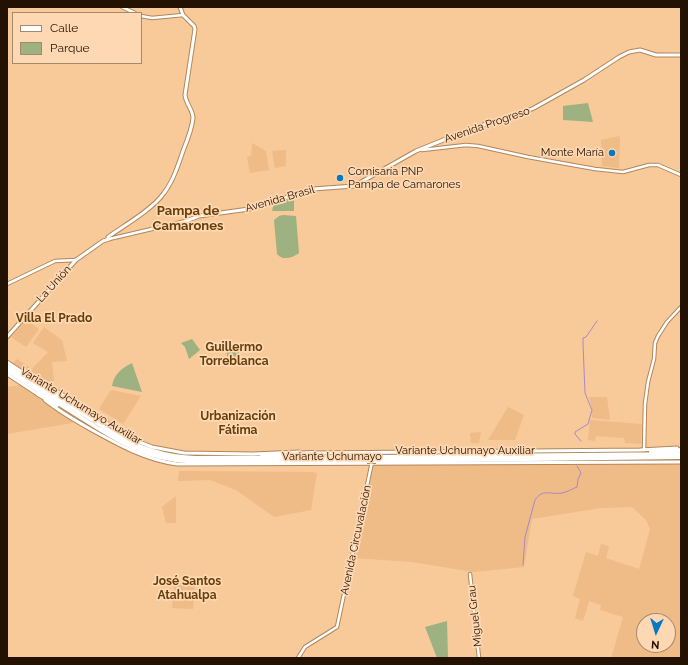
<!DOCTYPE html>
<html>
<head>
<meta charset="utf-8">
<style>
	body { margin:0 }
	#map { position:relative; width:688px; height:665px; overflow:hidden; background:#f8c999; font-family:Raleway,sans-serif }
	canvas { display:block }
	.frame { position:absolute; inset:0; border:8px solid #231202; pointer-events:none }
	.legend { position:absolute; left:12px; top:12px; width:130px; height:52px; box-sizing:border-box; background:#fed8b2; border:1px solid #a6896c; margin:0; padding:5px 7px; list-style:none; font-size:12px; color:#231202 }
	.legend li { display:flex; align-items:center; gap:8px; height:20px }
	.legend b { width:20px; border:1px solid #a6896c }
	.north { position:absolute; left:636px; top:613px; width:40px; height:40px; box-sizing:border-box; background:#fed8b2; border:1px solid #a6896c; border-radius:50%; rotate:184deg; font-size:11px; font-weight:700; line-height:16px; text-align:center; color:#231202 }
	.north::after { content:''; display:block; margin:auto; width:14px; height:18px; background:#0479c3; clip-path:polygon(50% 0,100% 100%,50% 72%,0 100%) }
</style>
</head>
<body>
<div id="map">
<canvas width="688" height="665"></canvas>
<div class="frame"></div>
<ul class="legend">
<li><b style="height:5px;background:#fff"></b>Calle</li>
<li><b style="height:11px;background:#9db280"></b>Parque</li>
</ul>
<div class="north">N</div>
</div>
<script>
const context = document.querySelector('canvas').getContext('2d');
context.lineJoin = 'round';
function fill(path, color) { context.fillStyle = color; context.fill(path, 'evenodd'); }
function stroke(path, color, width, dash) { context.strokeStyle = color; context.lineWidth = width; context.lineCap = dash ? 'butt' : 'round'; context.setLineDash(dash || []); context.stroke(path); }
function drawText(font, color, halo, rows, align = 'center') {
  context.font = font + ' Raleway,sans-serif'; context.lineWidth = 3.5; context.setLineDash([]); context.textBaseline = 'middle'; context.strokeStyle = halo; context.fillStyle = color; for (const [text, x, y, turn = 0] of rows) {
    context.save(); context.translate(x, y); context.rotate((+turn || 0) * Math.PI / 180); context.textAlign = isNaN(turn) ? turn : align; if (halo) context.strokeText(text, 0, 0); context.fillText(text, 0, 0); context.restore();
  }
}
const built = new Path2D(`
	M620,136L619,168L602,166L601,140Z
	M252,143L266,151L269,170L250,173L247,157L251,156Z
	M286,150V166L275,168L272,151Z
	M27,320L39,329L26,347L11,337Z
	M44,327L62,340L67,361L52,362L54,381L44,382L13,363L17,359L32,369L48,352L33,343Z
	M20,385L72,420V423L7,434V387Z
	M111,390L141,396L123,424L99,409Z
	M589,397H607L610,420L592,418V408Z
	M508,407L524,415L515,440H488Z
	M590,420L642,424L641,444L625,443L624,438L596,436L595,441L588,440Z
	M481,432L479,443H471L470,433Z
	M562,463H681V658H611L623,617L600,610L601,605L589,601L583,621L575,618L580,599L573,596L586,552L598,556L601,544L609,546L606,558L639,569L650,529L646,520L632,507L601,508L532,519L524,567L473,572L412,562L354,558L373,465ZM644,621H668V645H644Z
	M179,471L312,472L317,473L311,510L274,517L236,490L210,480L178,481Z
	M176,496V523H166L162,507Z
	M175,580L195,581L193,609L172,608Z`);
const green = new Path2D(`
	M588,103L593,122L563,120V106Z
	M294,196V211H272L274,203Z
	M283,215L296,216L299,253C292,258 283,261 277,254L274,220L279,216Z
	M192,339L200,350L189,359L185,347L181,343Z
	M238,347L240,359L228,361L226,349Z
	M132,363L142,392L112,386C114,374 122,368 132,363Z
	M447,621L448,658H437L425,627Z`);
const stream = new Path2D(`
	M581,441L575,434V432L588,424L592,410L585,393L583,344V338L586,337L597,321
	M523,565L525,537L535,500C543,488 550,495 562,493C567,492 572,489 577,487L578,479L581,473L577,466`);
const tertiary = new Path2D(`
	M122,7L135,13
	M141,16L152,18L183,15
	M422,150L466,145L478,146L528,157L595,169L623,172L649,165H658L681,175
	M109,239L186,221
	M7,284L55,261L76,260
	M644,450L645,404L648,382L654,359L655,343L658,336L667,322L681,307
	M470,574L479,658
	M298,658L305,647L337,627L372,462`);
const secondary = new Path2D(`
	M186,221L199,216L249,209L313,189L354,186L416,151L473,128L518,115L534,108L584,80L619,57L629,52L640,50L656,55H681
	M7,337L76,260L103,241L109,239L108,237C125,225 153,209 164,193C173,181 178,166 183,151C187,141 192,129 193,118C193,110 186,104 185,95L195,29L194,26L183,15L180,7
	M7,362L48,389L58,392L82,406L127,437L152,447L184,453L253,454L299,452
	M7,374L39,395
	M45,400C59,411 76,421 92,430C119,445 146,460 177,464L681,462
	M312,453L640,450L677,448`);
const motorway = new Path2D(`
	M7,366L115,434C140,449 165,457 195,458L367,457
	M7,370C30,385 53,400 77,415C113,438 143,459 188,461H367
	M48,389L97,420
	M38,394L57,405
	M651,452L681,450
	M262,455L314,453
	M377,457L681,454
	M376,461L681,457`);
const motorwayBridge = new Path2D(`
	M367,457H377
	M367,461H376`);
const markers = [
	[612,153,4,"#0479c3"],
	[340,178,4,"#0479c3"]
];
const streetNames = [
	["Avenida Progreso",487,125,-19],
	["Avenida Brasil",280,199,-16],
	["La Unión",54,284,-48],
	["Variante Uchumayo Auxiliar",81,406,31],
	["Variante Uchumayo Auxiliar",465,451],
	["Variante Uchumayo",332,457],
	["Avenida Circuvalación",356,540,-78],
	["Miguel Grau",475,616,-96]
];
const poiNames = [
	["Monte María",604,153],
	["Comisaría PNP",348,172,"left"],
	["Pampa de Camarones",348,185,"left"]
];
const neighbourhoodNames = [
	["Villa El Prado",54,318],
	["Guillermo",234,347],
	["Torreblanca",234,361],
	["Urbanización",238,416],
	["Fátima",238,430],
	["José Santos",187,581],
	["Atahualpa",187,595]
];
const quarterNames = [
	["Pampa de",188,211],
	["Camarones",188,226]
];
fill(built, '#efbb86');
fill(green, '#9db280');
stroke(stream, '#a889c8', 1);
stroke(tertiary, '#b28659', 4.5);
stroke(secondary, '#b28659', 5);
stroke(motorway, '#b28659', 6);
stroke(tertiary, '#fff', 2.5);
stroke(secondary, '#fff', 3);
stroke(motorway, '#fff', 4);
stroke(motorwayBridge, '#b28659', 6, []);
stroke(motorwayBridge, '#fff', 4);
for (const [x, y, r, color] of markers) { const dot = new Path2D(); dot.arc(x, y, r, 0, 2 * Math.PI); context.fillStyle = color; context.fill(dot); stroke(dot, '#fed8b2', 1.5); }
drawText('11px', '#231202', '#fed8b2', streetNames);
drawText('11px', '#231202', '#fed8b2', poiNames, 'right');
drawText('bold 12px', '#653e0c', '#fed8b2', neighbourhoodNames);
drawText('bold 13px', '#653e0c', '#fed8b2', quarterNames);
</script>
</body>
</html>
